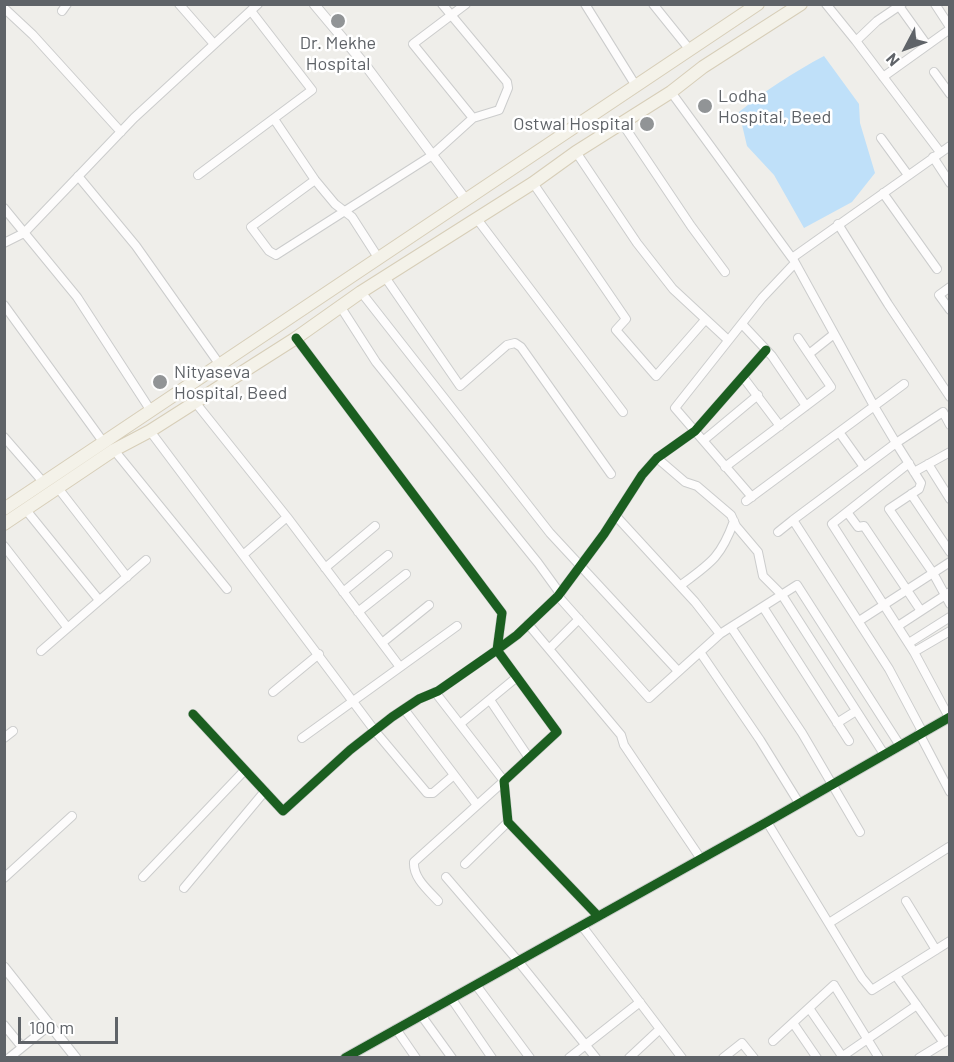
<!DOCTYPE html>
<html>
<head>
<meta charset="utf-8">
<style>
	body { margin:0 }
	#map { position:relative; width:954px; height:1062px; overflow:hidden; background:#efeeea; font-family:Barlow,sans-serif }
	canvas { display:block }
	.frame { position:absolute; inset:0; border:6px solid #5f6368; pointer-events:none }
	.north { position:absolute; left:876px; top:18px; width:60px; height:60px; -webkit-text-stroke:4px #fff; paint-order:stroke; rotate:229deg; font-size:16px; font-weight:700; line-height:24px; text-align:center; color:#5f6368 }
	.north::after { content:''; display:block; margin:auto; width:21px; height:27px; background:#5f6368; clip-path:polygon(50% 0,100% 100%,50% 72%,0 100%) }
	.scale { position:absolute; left:18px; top:1017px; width:100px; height:27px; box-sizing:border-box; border:3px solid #5f6368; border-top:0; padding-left:8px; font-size:18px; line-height:21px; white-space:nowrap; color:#5f6368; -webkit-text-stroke:4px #fff; paint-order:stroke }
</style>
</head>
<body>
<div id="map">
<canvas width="954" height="1062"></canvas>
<div class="frame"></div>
<div class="north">N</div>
<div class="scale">100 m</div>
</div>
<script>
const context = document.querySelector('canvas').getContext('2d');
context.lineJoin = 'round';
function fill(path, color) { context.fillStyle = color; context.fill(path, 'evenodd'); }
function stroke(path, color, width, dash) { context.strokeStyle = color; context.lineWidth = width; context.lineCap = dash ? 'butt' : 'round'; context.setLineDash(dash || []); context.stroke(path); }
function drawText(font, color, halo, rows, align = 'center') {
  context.font = font + ' Barlow,sans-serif'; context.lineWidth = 5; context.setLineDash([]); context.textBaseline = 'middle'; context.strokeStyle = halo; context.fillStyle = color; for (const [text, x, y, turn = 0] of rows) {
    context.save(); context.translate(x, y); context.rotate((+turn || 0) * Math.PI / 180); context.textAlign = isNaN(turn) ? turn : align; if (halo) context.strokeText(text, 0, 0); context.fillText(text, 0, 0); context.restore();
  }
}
const water = new Path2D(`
	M824,56L859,104L860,123L875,173L852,202L804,228L774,175L747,146L739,112C766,90 794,72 824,56Z`);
const minor = new Path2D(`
	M179,4L214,44
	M442,4L507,82L508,88L499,110L473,118L413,44L466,4
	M585,4L636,86
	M653,4L690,50
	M826,4L856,41L940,152
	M935,4L950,27
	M899,6L927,45
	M4,8L33,35L121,132
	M62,11L67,4
	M856,41L877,21L902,4
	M934,72L950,94
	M883,77L950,29
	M671,92L792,258L950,146
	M274,119L315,180L335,204L352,217L379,259
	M622,123L691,226L725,272
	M881,138L908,175
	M576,152L637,243L673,289L728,340
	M933,157L950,183
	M198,175L312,90L251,11
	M78,176L136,246L220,365
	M315,180L251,227L269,251L276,255L431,156L473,118
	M533,183L626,319L616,330L656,376L705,320
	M883,193L937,269
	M4,208L77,297L151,411
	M477,219L623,412
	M838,224L888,304L950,397
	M4,243L24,233L134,118L258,4
	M793,259L874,406L896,443L943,412L950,425
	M385,277L460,386L507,345L515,343L521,347L611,474
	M950,287L939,295L950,310
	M361,292L550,533L678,671
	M4,305L104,443
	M340,306L376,362L538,563L559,592
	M742,324L772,356L806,406
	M296,338L502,613L497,650L557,732L504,781L508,822L598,916
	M809,354L834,334
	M743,377L780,426
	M195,402L287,517L400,667
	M150,431L375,731L427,793H433L454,775
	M839,432L864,467
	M4,437L44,483
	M704,440L758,395
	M114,450L227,589
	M657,458L685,482L697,486L731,515L736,526L758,552L763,576L782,595L884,754
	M909,463L832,524L914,652
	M928,464L950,499
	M725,467L831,387L798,338
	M914,472L950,452
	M58,488L127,577
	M911,494L950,552
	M752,497L675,408L762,298L795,263
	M746,501L904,384
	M26,510L99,600
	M847,512L858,527L864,526L921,611
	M615,515L695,602L720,634
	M778,532L793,520
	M4,546L67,627
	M243,555L287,517
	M325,568L375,526
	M681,585C711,563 721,557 734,521
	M343,592L388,555
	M558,596L649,698L720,634L797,585L899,744
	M763,607L849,741
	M358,612L406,574
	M859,621L950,562
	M528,624L621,735L624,745L701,859
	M898,626L950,592
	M731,627L802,733L860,832
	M950,631L914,652L950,719
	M382,643L429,605
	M909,643L950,617
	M549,649L579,619
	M41,651L146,560
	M700,652L760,740L799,803
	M273,692L319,654
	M435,692L504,781L414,862C413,878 428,890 438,901
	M490,700L529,758
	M404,709L477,805
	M193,714L283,811L350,750L392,717L419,699L438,691L494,652L517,635L558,596L604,534L642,475L657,458L695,431L766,350
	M837,723L856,711
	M460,724L517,677
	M922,731L889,669L793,520L896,443L921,483L919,489L889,509L933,573L950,604
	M919,733L950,792
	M4,738L13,731
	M302,738L457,626
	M767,822L862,978L872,990L950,941
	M465,864L508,822
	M143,877L245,770
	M446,877L518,961L596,1058
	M4,878L72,816
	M184,888L265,791
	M906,901L936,950
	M829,923L949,847
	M582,926L682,1058
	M896,976L944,1043
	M476,985L530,1058
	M451,998L492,1058
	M809,1008L842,1056
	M421,1015L452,1058
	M793,1023L817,1058
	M4,1025L22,1047
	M396,1029L416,1058
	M773,1041L834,985L879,1058
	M9,1058L50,1025
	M569,1058L640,1002
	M629,1058L660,1029
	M723,1058L742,1043L754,1058
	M840,1058L917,1005
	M919,1058L950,1039`);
const tertiary = new Path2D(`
	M314,4L366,66L466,200
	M4,967L76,1058
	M345,1058L767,822L950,717`);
const primary = new Path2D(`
	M4,509L758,4
	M4,524L114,450L150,431L296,338L361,292L533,183L576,152L671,92L703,67L801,4`);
const cycleway = new Path2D(`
	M296,338L502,613L497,650L557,732L504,781L508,822L598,916
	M193,714L283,811L350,750L392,717L419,699L438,691L494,652L517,635L558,596L604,534L642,475L657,458L695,431L766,350
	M345,1058L767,822L950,717`);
const markers = [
	[338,21,8,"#919496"],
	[705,106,8,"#919496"],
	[647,124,8,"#919496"],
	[160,382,8,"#919496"]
];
const poiNames = [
	["Dr. Mekhe",338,43,"center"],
	["Hospital",338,64,"center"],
	["Lodha",718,96],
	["Hospital, Beed",718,117],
	["Ostwal Hospital",634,124,"right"],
	["Nityaseva",174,372],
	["Hospital, Beed",174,393]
];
fill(water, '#bfe0f9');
stroke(minor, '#cbcccc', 10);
stroke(tertiary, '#cbcccc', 11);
stroke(primary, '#d7ceb8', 14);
stroke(minor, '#fdfcfc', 8);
stroke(tertiary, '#fdfcfc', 9);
stroke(primary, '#f4f2e9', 12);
stroke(cycleway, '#1b5e20', 9);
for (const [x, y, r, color] of markers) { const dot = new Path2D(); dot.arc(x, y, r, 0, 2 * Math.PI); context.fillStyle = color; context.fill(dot); stroke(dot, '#fff', 2); }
drawText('18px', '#5f6368', '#fff', poiNames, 'left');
</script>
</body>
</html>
